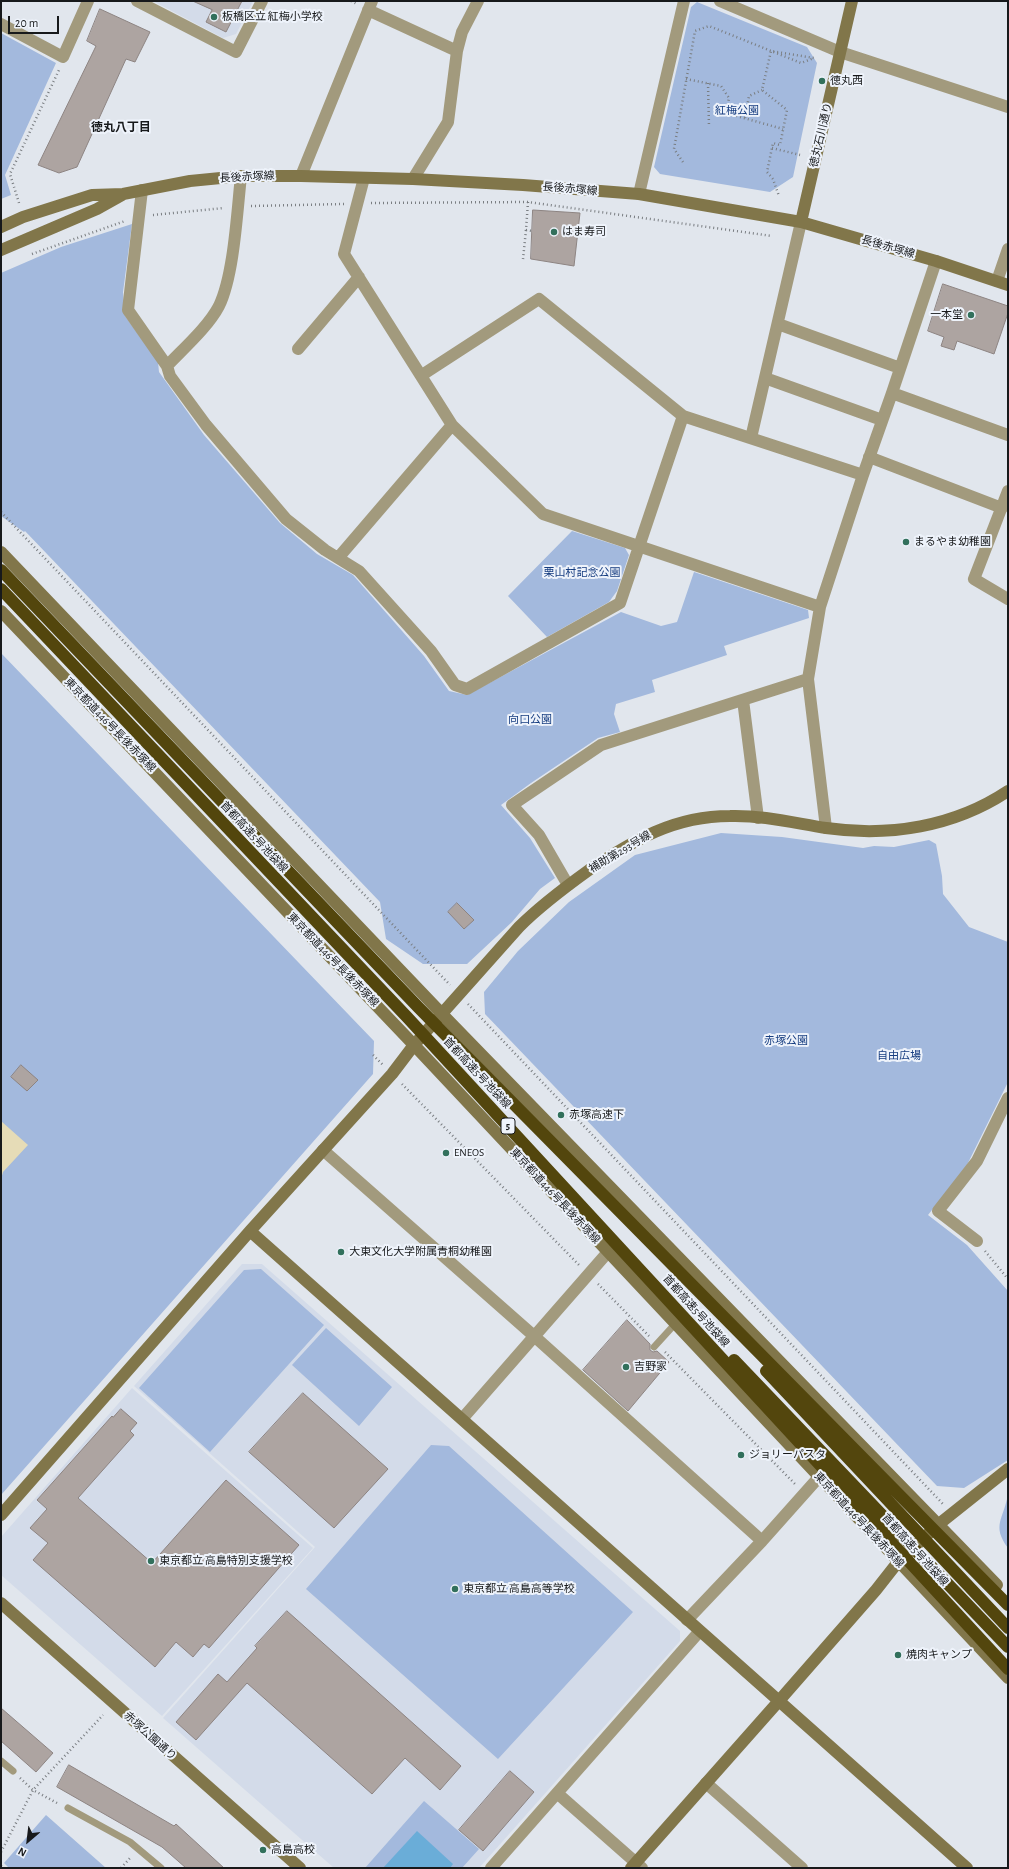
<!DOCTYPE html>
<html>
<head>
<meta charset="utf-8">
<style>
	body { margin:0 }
	#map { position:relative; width:1009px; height:1869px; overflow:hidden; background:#e1e6ed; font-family:"Alegreya Sans",sans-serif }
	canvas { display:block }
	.frame { position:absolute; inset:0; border:2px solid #17191b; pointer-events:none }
	.north { position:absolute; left:8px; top:1821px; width:40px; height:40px; -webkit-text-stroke:3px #eef3fb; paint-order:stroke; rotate:208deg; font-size:11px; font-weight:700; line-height:16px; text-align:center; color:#17191b }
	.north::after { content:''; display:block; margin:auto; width:14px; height:18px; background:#17191b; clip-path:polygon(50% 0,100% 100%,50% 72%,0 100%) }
	.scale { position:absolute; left:8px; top:16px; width:51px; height:18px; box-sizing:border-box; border:2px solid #17191b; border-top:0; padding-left:5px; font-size:12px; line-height:14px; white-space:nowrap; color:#17191b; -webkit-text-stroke:3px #eef3fb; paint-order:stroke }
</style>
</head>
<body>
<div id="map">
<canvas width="1009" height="1869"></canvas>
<div class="frame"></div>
<div class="north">N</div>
<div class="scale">20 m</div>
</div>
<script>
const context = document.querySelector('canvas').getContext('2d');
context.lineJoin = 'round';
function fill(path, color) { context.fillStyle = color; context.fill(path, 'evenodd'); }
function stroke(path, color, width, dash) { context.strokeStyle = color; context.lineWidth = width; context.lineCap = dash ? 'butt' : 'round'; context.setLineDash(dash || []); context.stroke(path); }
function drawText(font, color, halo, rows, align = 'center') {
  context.font = font + ' "Alegreya Sans","Noto Sans JP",sans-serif'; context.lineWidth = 4; context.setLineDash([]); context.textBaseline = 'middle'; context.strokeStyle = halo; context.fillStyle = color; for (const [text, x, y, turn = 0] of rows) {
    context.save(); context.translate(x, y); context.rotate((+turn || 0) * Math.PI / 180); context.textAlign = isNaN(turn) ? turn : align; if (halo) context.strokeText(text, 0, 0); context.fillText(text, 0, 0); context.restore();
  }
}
const built = new Path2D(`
	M153,1H253L236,34L223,38Z
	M242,1264H262L680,1631V1641L479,1868H334L163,1718L315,1547L134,1386Z
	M132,1388L313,1548L162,1716L1,1575V1537Z`);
const green = new Path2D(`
	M697,2L807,47L817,63L793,177L770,192L660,174L654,167L691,7Z
	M1,33L56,63L5,175L11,195L1,199Z
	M132,224L123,292L125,316L158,362L159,372L204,435L280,523L317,554L353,575L424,656L449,691L467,695L621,612L661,626L677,622L694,572L808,610L809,618L724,646L727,655L652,680L655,692L616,704L614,714L620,732L598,738L531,783L501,805L530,838L555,878L540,889L512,922L467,964H423L386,939L380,902L25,531L24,532L1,516V273L61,247Z
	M572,531L625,548L629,555L617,591L609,602L547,637L508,596Z
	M1,653L374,1041L373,1074L1,1495Z
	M721,833L782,837L863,848L874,846L894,847L929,840L936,844L942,876L943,894L969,927L1008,942V1082L966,1167L928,1215L967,1245L1008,1291V1460L964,1488L937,1486L485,1014L484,992L518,951L569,902L635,855Z
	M261,1269L324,1325L210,1452L139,1388L244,1270Z
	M326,1328L392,1387L359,1426L292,1365Z
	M431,1445L449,1446L633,1612L498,1759L306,1589Z
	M1008,1494V1548C991,1525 1004,1519 1008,1494Z
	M424,1801L479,1849L462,1868H365Z
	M46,1815L106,1868H9L4,1863Z`);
const sand = new Path2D(`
	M1,1121L28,1145L3,1172L1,1179Z`);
const water = new Path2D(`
	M417,1831L453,1864L450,1868H383Z`);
const building = new Path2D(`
	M193,1H242L226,32L206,22L212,10Z
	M100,9L150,32L135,62L126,59L77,167L59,173L38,165L96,46L87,41Z
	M533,210L580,213L574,266L531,259Z
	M943,284L1008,306V313L994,354L957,341L954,350L941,346L944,337L928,331Z
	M457,903L474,920L464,929L448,912Z
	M21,1065L38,1080L27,1091L11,1077Z
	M627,1320L650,1344V1350L653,1352L657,1351L669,1362L628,1411L583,1370Z
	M303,1393L388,1469L334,1528L249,1452Z
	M121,1409L137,1423L130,1431L134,1435L78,1498L152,1563L226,1480L299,1545L209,1648L204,1644L193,1657L176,1642L155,1667L33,1560L48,1543L30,1528L47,1509L37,1500L112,1416L113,1417Z
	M287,1611L461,1766L440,1790L405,1758L372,1794L247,1683L196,1740L176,1722L218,1674L227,1682L257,1648L255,1646Z
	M1,1708L53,1753L36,1772L1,1741Z
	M69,1765L174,1826L176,1824L224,1868H186L162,1847L57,1787Z
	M510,1771L534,1792L483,1851L459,1830Z`);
const path = new Path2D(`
	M351,1L357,4
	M686,79L721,86L729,98L726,113L783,129
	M708,83L709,127
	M745,118L749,96L762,90
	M772,148L800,155
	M683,162L674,149L695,31L709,26L801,63L814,58L771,51L762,90L787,110L780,145L773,143L767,172L773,179L779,196
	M528,202L526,230L532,231
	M19,203L10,174L59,70
	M371,203L528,202L772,236
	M251,206L344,204
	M153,215L224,208
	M32,254L125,221
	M523,259L526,230
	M1,512L450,985
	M468,1004L943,1504
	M373,1055L383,1065
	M402,1084L579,1265
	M985,1251L1008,1279
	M598,1284L649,1336
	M665,1352L795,1484
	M20,1778L33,1790L57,1803
	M1,1852L33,1790L103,1715
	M1,1866L3,1868
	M121,1868L130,1858`);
const lane = new Path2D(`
	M654,1347L675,1324
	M1,1761L13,1771
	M68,1808L130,1842L161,1868`);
const street = new Path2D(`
	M137,1L236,52L262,1
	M720,1L840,52L1008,107
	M368,10L457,51
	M1,24L63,57L88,1
	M301,176L372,1
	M364,178L344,254L452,425L543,514L820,607
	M413,179L448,122L457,51L462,32L478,1
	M142,190L128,310L167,366L170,376L206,425L286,519L325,550L359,571L431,651L455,685L467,689L620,603L683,416
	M639,194L684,1
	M997,281L1008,249
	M778,324L900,368
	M298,349L359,277
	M167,366C184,348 208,327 219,306C234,275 237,212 241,176
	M422,375L539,299L683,416L863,475
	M765,378L882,420
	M892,393L1008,435
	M751,438L801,222
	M869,457L1002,508
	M1008,491L974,579L1008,599
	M338,558L452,425
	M743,700L758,818
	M826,828L808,679L820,607L863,475L892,393L936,261
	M568,885L539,835L512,805L601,745L808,679
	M323,1150L534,1336L762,1541
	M977,1241L938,1211L977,1161L1008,1098
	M462,1419L608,1252
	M687,1620L762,1541L819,1477
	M706,1783L802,1868
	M557,1793L642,1868
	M491,1868L699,1632`);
const secondary = new Path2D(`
	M801,222L852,1
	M1,227L23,217L92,195L123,194L190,181L241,176H301L413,179L523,185L639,194L801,222L936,261L1008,285
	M1,250L97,209L122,195
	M1,552L442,1014L997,1585
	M1,611L414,1045L1008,1678
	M250,1231L967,1868
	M1,1515L250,1231L392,1074L414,1045L519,927C540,906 564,888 589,870C634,840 674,816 730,816C762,815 794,823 826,828C889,837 954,827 1008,791
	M1,1603L300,1868
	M631,1868L778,1702L876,1590L898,1562L939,1524L1008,1469`);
const highwayBridge = new Path2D(`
	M1,570L418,1007L1008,1605
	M1,589L407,1017L1008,1669
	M734,1360L1008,1647
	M766,1371L1008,1628`);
const markers = [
	[214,17,4,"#32705c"],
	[822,81,4,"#32705c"],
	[554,232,4,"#32705c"],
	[971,315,4,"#32705c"],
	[906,542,4,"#32705c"],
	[561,1115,4,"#32705c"],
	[446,1153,4,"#32705c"],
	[341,1252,4,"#32705c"],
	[626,1367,4,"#32705c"],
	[741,1455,4,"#32705c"],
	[151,1561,4,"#32705c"],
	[455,1589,4,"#32705c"],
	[898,1655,4,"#32705c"],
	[263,1850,4,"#32705c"]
];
const shields = [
	[508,1126,14]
];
const shieldNames = [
	["5",508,1126]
];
const poiNames = [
	["板橋区立 紅梅小学校",222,17],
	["徳丸西",830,81],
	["はま寿司",562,232],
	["一本堂",963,315,"right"],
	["まるやま幼稚園",914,542],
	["赤塚高速下",569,1115],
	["ENEOS",454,1153],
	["大東文化大学附属青桐幼稚園",349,1252],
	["吉野家",634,1367],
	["ジョリーパスタ",749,1455],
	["東京都立 高島特別支援学校",159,1561],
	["東京都立 高島高等学校",463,1589],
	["焼肉キャンプ",906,1655],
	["高島高校",271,1850]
];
const parkNames = [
	["紅梅公園",737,111],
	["栗山村記念公園",582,573],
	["向口公園",530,720],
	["赤塚公園",786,1041],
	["自由広場",899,1056]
];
const streetNames = [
	["徳丸石川通り",821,135,-77],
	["長後赤塚線",247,177,-3],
	["長後赤塚線",570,189,5],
	["長後赤塚線",888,247,16],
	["東京都道446号長後赤塚線",110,725,46],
	["首都高速5号池袋線",254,837,47],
	["補助第293号線",620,852,-31],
	["東京都道446号長後赤塚線",333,960,46],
	["首都高速5号池袋線",477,1073,47],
	["東京都道446号長後赤塚線",555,1196,47],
	["首都高速5号池袋線",696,1311,48],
	["東京都道446号長後赤塚線",859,1520,47],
	["首都高速5号池袋線",915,1550,48],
	["赤塚公園通り",150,1736,42]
];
const neighbourhoodNames = [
	["徳丸八丁目",121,127]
];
fill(built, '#d3dbe9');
fill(green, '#a3b9dd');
fill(sand, '#e6dcb7');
fill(water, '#6aadd8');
fill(building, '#ada4a1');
stroke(building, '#8d8482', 1);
stroke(path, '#7a7e82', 2.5, [1, 3]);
stroke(lane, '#a29a7d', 7);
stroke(street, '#a29a7d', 12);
stroke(secondary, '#81764a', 12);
stroke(highwayBridge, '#53460d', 12);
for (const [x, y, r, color] of markers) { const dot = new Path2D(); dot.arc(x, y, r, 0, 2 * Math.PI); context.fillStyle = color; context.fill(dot); stroke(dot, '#eef3fb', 1.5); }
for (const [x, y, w] of shields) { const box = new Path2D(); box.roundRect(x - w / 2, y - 8, w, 16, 3); context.fillStyle = '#eef3fb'; context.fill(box); stroke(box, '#17191b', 1); }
drawText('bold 10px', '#17191b', null, shieldNames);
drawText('11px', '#17191b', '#eef3fb', poiNames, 'left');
drawText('11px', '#163d80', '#eef3fb', parkNames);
drawText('11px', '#17191b', '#eef3fb', streetNames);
drawText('bold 12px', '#17191b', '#eef3fb', neighbourhoodNames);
</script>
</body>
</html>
